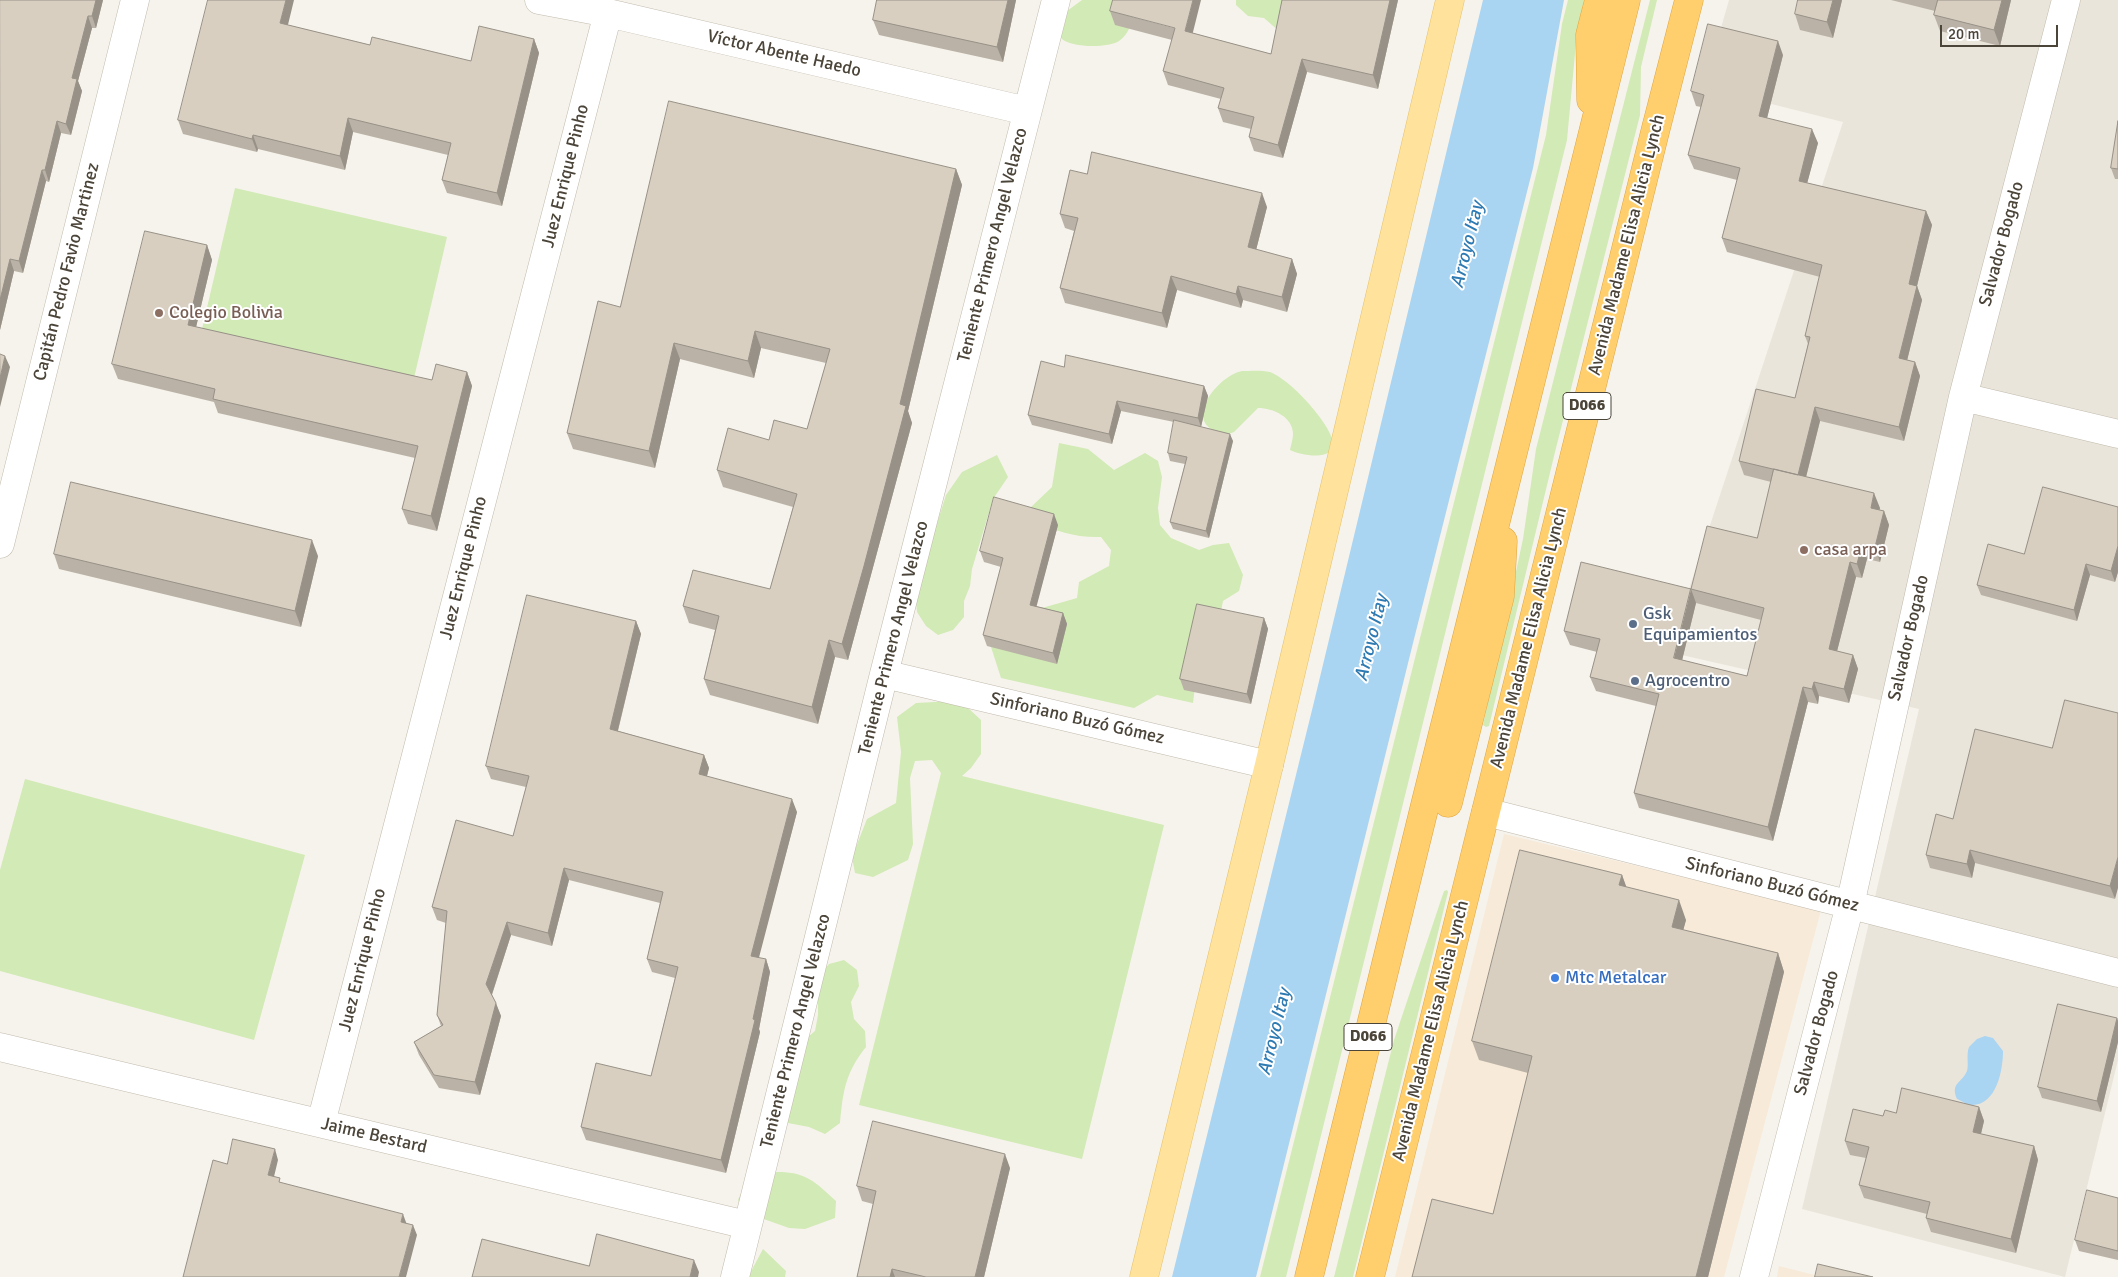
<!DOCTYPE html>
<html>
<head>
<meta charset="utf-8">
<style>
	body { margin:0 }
	#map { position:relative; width:2118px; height:1277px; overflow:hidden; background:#f6f3ec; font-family:Signika,sans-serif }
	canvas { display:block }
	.scale { position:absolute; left:1940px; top:25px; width:118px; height:22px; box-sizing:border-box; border:2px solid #4b4439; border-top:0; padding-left:6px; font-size:15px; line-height:18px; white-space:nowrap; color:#4b4439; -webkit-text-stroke:4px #fff; paint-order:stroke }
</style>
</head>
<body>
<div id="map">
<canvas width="2118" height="1277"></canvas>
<div class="scale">20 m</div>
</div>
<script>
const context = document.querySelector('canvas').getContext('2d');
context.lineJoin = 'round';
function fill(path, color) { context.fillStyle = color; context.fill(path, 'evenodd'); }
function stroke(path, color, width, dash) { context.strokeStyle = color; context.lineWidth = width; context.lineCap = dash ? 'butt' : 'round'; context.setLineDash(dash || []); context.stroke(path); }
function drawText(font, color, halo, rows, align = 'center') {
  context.font = font + ' Signika,sans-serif'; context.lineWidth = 4; context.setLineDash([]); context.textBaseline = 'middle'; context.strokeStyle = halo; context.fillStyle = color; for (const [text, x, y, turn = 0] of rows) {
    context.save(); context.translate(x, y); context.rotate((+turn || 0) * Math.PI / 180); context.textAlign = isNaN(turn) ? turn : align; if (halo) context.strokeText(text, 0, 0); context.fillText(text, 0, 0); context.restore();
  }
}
const residential = new Path2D(`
	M1729,0H2118V1060L2065,1277L1802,1209L1919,709L1673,653L1687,595L1843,122L1704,87Z`);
const commercial = new Path2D(`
	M1504,834L1821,910L1724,1277H1395Z
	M1779,1266L1822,1277H1777Z`);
const green = new Path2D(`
	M1082,0H1125L1134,14C1131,24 1129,34 1119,41C1108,48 1072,48 1062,39C1058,35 1055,27 1052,22Z
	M1236,0H1286L1288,39L1264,18L1248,16L1236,5Z
	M1568,0H1584L1577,32L1567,140L1286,1277H1260L1546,135L1562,24Z
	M1650,0H1657L1641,67L1640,115L1555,452L1489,726L1486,727L1483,725L1523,539L1536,449Z
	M235,188L447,237L414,378L202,329Z
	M1242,371C1250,371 1262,370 1270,372C1289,379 1324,417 1331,436C1342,463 1302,456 1290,450C1291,445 1293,439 1293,434C1293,417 1273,408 1258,408L1234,432L1226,435C1222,433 1215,432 1211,429C1187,412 1223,374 1242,371Z
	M1059,443L1088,449L1114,470L1145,453L1158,461L1162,477L1158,508L1160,525L1171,538L1199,550L1213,545L1229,543L1243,575L1239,591L1223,601L1219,621L1196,678L1193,703L1157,695L1134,708L1001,678L991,647L1014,616L1077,598L1079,582L1109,566L1111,550L1101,537C1076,538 1057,531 1034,522L1030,508L1052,487Z
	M997,455L1008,477L993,499L972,569L970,586L964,601V617L953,630L938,635L926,626L917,612L915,593L946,495L962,472Z
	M953,701L967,707L981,720V754L971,768L962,776L1164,825L1082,1159L859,1105L941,773L932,760L915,761L910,778L913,844L908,860L873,877L855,873L852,857L867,819L896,803L901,752L897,717L916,703Z
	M25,779L305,855L254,1040L0,971V870Z
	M1447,890L1448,892L1353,1277H1334L1394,1040L1444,891Z
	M844,960L857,970L859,986L851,1002L854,1019L865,1031L866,1047C845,1073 843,1092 840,1123L825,1134L809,1127L788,1123L785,1068L790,1052L815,1031L818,1015V977L829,964Z
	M777,1172C807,1172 815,1182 836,1201L835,1218L805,1229L789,1228L744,1212L738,1200C748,1178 755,1177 777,1172Z
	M763,1249L786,1271L785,1277H748Z`);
const water = new Path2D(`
	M1483,0H1564L1533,168L1414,639L1256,1277H1172L1314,702Z
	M1985,1036L1993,1038L2003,1051C2003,1069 1997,1105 1972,1105C1967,1105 1962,1101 1957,1099C1950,1083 1962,1083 1967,1071C1969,1065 1966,1055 1969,1047L1977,1039Z`);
const minor = new Path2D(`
	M539,0L608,13L1027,111
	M1963,397L2118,434
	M0,544L135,0
	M884,674L1269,765
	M1486,812L2118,973
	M0,1047L747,1225
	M321,1123L608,13
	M735,1277L884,674L1056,0
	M1754,1277L1850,905L1963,397L2066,0`);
const major = new Path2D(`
	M1144,1277L1269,765L1450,0`);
const highway = new Path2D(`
	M1591,100L1590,35L1599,0
	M1448,803L1500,596L1503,541
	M1309,1277L1427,797L1626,0
	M1370,1277L1656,128L1689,0`);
const wall = new Path2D(`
	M0,0H103L96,28H92L78,81L82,91L71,135L61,133L49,182L46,181L23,273L14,271L0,330Z
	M877,0H1016L1003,62L879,35L873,20Z
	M1282,0H1398L1378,89L1307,72L1283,158L1254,151L1249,137L1251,129L1223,122L1218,108L1221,99L1168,85L1163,71L1172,40L1115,25L1110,11L1271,54Z
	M1842,0L1833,38L1800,30L1795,14Z
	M1891,0H2011L2000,46L1940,31L1934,15L1935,11Z
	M288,25L370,45L471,61L534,39L539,53L502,206L447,193L442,180L448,155L353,132L345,170L258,149L257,152L183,134L178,120Z
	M1783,55L1767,118L1818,143L1807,183L1926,211L1932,225L1917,286L1922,300L1907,360L1915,362L1920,376L1904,441L1820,421L1806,477L1880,508L1879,510L1884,511L1889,525L1880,562L1867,559L1862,578L1856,577L1837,651L1853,655L1858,669L1849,703L1819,696L1818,704L1808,702L1773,841L1639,808L1634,793L1656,706L1596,691L1590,677L1597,652L1570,645L1564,631L1691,589L1757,538L1771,482L1744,475L1739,461L1795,398L1808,344L1805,336L1820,277L1727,252L1722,238L1737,180L1694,169L1688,155L1701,107L1696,106L1691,91ZM1696,603L1761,620L1747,676L1682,660Z
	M2118,121V179H2115L2111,168Z
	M956,169L962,185L908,411L912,423L848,660L835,657L818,724L710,695L704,679L715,630L689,623L683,606L770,589L793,507L723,487L717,470L769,440L807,429L826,363L761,348L754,378L680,359L655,468L573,449L567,433L620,307Z
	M1087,174L1267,207L1256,250L1292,259L1297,274L1287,312L1243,300L1241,308L1177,290L1167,328L1065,303L1060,288L1074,231L1065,228L1060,214Z
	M207,245L212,260L196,327L432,380L467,372L472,386L437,531L408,524L402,509L415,458L218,413L214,402L118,379L112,364Z
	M1064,367L1204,386L1208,396L1201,427L1233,441L1209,538L1173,529L1170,522L1185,464L1170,461L1168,453L1174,422L1121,411L1112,444L1032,425L1028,415Z
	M2118,507V572L2115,582L2090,575L2077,621L1981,595L1977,585L2024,554Z
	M1058,525L1036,606L1063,613L1067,624L1057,664L987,646L983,635L1001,567L984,562L980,551Z
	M54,554L318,556L301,627L59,569Z
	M1264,618L1268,629L1251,704L1184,690L1180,679Z
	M636,621L641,634L618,731L704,755L709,768L707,776L797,812L758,958L766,959L770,972L759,1029L760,1032L726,1173L586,1140L581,1127L651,1076L675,978L652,972L647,959L660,903L569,880L552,946L511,935L492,995L501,1016L480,1095L439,1088L419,1055L414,1042L441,1026L437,1015L446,923L437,920L432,907L513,836L526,787L491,779L486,766Z
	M2065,700L2115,899L1975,863L1972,878L1930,868L1926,855L1953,819L2052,748Z
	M1622,875L1626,887L1686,920L1683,930L1778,953L1784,972L1708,1277H1412L1493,1214L1528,1073L1479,1060L1472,1041Z
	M2117,1018L2118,1021V1042L2101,1112L2042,1098L2038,1087Z
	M1979,1107L1984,1121L1981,1134L2034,1146L2038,1160L2016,1253L1931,1232L1926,1218L1927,1214L1864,1198L1859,1185L1866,1158L1850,1155L1845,1141L1883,1116L1896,1113Z
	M1010,1168L984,1277H857L873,1204L862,1201L857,1186Z
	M2118,1198V1260L2079,1251L2075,1240Z`);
const shadedWall = new Path2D(`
	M96,0H103L96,28L92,16Z
	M286,0H294L285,37L280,23Z
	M1008,0H1016L1003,62L997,47Z
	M1193,0H1201L1190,44L1185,31Z
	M1390,0H1398L1378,89L1373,75Z
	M1833,0H1842L1833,38L1827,22Z
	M2002,0H2011L2000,46L1994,30Z
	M88,16L92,28L78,81L82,91L71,135L66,124L72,78Z
	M534,39L539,53L502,206L497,193Z
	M1778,41L1783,55L1764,130L1759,116Z
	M1302,59L1307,72L1283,158L1278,145Z
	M348,118L353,132L345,170L340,156Z
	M57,121L61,133L49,182L45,170Z
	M1812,129L1818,143L1804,195L1799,181Z
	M253,135L258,149L257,152L252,139Z
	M956,169L962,185L908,411L912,423L848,660L842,644Z
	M42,170L46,181L23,273L19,261Z
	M1262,193L1267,207L1253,262L1248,247Z
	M1926,211L1932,225L1914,298L1909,284Z
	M207,245L212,260L193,340L188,325Z
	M10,259L14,271L0,330V300Z
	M1292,259L1297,274L1287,312L1282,297Z
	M1171,276L1177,290L1167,328L1162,313Z
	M1238,286L1243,300L1241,308L1236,294Z
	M1917,286L1922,300L1904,373L1899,358Z
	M755,331L761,348L754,378L748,361Z
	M674,343L680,359L655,468L649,451Z
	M5,356L10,367L0,407V378Z
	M1915,362L1920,376L1904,441L1899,427Z
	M467,372L472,386L437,531L431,516Z
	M1204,386L1208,396L1201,427L1198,418Z
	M1117,401L1121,411L1112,444L1109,434Z
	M1815,407L1820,421L1803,489L1798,475Z
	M1230,434L1233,441L1209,538L1206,531Z
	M1874,493L1880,508L1876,523L1871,508Z
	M1884,511L1889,525L1880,562L1875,547Z
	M1054,514L1058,525L1034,616L1030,605Z
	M312,540L318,556L301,627L295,611Z
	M1862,545L1867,559L1862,578L1857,564Z
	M2118,546V572L2115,582L2111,571Z
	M1850,562L1856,577L1834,663L1829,649Z
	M2086,564L2090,575L2077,621L2074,610Z
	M1691,589L1696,603L1679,673L1674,658Z
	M1063,613L1067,624L1057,664L1053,653Z
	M1264,618L1268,629L1251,704L1247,694Z
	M636,621L641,634L615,742L610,729Z
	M829,640L835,657L818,724L812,707Z
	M1853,655L1858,669L1849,703L1844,689Z
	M1814,682L1819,696L1818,704L1812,689Z
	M1803,687L1808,702L1773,841L1768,827Z
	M704,755L709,768L704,787L699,774Z
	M792,799L797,812L756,969L751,956Z
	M1970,850L1975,863L1972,878L1967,864Z
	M2118,857V888L2115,899L2110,886Z
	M564,868L569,880L552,946L548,933Z
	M1622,875L1629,894L1619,885Z
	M1679,900L1686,920L1679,946L1672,927Z
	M507,922L511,935L491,997L486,984Z
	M1778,953L1784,972L1708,1277H1696Z
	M766,959L770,972L759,1029L760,1032L726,1173L721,1160L753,1019Z
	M496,1003L501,1016L480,1095L475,1082Z
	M2117,1018L2118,1021V1042L2101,1112L2097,1101Z
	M1979,1107L1984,1121L1978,1146L1973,1132Z
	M2034,1146L2038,1160L2016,1253L2011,1239Z
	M275,1149L278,1160L272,1185L268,1175Z
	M1005,1154L1010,1168L984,1277H975Z
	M403,1214L407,1225L401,1222Z
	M413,1225L417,1235L406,1277H399Z
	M694,1260L699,1272L698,1277H690Z
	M892,1269L895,1277H890Z`);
const building = new Path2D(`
	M0,0H96L92,16H88L72,78L77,79L66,124L57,121L45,170H42L19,261L10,259L0,300Z
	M208,0H286L280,23L370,45L372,37L471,61L479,26L534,39L497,193L442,180L451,143L348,118L340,156L253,135L252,139L178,120Z
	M877,0H1008L997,47L873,20Z
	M1113,0H1193L1185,31L1271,54L1282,0H1390L1373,75L1302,59L1278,145L1249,137L1254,117L1218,108L1224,88L1163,71L1175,28L1110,11Z
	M1798,0H1833L1827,22L1795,14Z
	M1938,0H2002L1994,30L1934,15Z
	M1708,24L1778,41L1759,116L1812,129L1799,181L1926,211L1909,284L1917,286L1899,358L1915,362L1899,427L1815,407L1798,475L1739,461L1756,389L1795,398L1810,337L1805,336L1822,265L1722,238L1740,168L1688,155L1704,95L1691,91Z
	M669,101L956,169L900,404L906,406L864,566L842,644L829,640L812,707L704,679L719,616L683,606L693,570L770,589L797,494L717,470L728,428L769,440L774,420L807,429L830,349L755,331L748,361L674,343L649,451L567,433L598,301L620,307Z
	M2118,121V169L2111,168Z
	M1092,152L1262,193L1248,247L1292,259L1282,297L1238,286L1236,294L1171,276L1162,313L1060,288L1078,218L1060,214L1070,170L1087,174Z
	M145,231L207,245L188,325L432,380L436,364L467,372L431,516L402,509L418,446L213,399L215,389L112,364Z
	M0,354L5,356L0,378Z
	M1066,355L1204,386L1198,418L1117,401L1109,434L1028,415L1041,361L1064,367Z
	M1174,420L1230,434L1206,531L1170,522L1187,457L1168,453Z
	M1774,469L1874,493L1871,508L1884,511L1875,547L1862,545L1857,564L1850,562L1829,649L1853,655L1844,689L1814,682L1812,689L1803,687L1768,827L1634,793L1659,694L1590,677L1600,639L1564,631L1581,562L1691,589L1707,526L1757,538ZM1691,589L1764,608L1747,676L1674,658Z
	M71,482L312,540L295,611L54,554Z
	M2043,487L2118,507V546L2111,571L2086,564L2074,610L1977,585L1988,544L2024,554Z
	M994,497L1054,514L1030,605L1063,613L1053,653L983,635L1003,558L980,551Z
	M527,595L636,621L610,729L704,755L699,774L792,799L751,956L766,959L753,1019L755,1020L721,1160L581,1127L596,1063L651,1076L678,967L647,959L663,892L564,868L548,933L507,922L486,984L496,1003L475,1082L434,1075L414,1042L443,1025L437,1015L447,911L432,907L456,820L513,836L529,776L486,766Z
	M1197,604L1264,618L1247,694L1180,679Z
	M2065,700L2118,713V857L2110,886L1970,850L1967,864L1926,855L1936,814L1953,819L1975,729L2052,748Z
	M1520,850L1622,875L1619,885L1679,900L1672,927L1778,953L1696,1277H1412L1432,1199L1493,1214L1532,1056L1472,1041Z
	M2058,1004L2117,1018L2097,1101L2038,1087Z
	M1902,1088L1979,1107L1973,1132L2034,1146L2011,1239L1926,1218L1930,1202L1859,1185L1869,1147L1845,1141L1853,1109L1883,1116L1885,1110L1896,1113Z
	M873,1121L1005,1154L975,1277H926L892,1269L890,1277H857L876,1191L857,1186Z
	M233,1139L275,1149L268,1175L280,1178L279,1182L403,1214L401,1222L413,1225L399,1277H183L213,1160L227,1164Z
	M2087,1190L2118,1198V1251L2075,1240Z
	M597,1234L694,1260L690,1277H472L482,1239L589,1266Z
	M1818,1264L1873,1277H1815Z`);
const markers = [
	[159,313,5,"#8d6e63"],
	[1804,550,5,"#8d6e63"],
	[1633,624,5,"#5c6f8a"],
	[1635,681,5,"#5c6f8a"],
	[1555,978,5,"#3f7fe0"]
];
const shields = [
	[1587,406,48],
	[1368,1037,48]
];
const shieldNames = [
	["D066",1587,406],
	["D066",1368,1037]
];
const streetNames = [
	["Víctor Abente Haedo",784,54,13],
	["Juez Enrique Pinho",566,176,-76],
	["Salvador Bogado",2002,244,-75],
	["Teniente Primero Angel Velazco",993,245,-76],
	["Avenida Madame Elisa Alicia Lynch",1627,245,-76],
	["Capitán Pedro Favio Martinez",67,272,-76],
	["Juez Enrique Pinho",464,568,-76],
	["Teniente Primero Angel Velazco",894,638,-76],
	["Avenida Madame Elisa Alicia Lynch",1529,638,-76],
	["Salvador Bogado",1909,638,-77],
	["Sinforiano Buzó Gómez",1077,719,13],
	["Sinforiano Buzó Gómez",1772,885,14],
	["Juez Enrique Pinho",363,960,-76],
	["Teniente Primero Angel Velazco",796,1031,-76],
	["Avenida Madame Elisa Alicia Lynch",1431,1031,-76],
	["Salvador Bogado",1817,1033,-75],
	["Jaime Bestard",374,1136,13]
];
const educationNames = [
	["Colegio Bolivia",169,313],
	["casa arpa",1814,550]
];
const serviceNames = [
	["Gsk",1643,614],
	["Equipamientos",1643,635],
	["Agrocentro",1645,681]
];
const shopNames = [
	["Mtc Metalcar",1565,978]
];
const waterNames = [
	["Arroyo Itay",1468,245,-76],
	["Arroyo Itay",1372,638,-76],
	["Arroyo Itay",1275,1032,-76]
];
fill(residential, '#eae5da');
fill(commercial, '#f7ead8');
fill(green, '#d2eab5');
fill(water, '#a9d4f2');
stroke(minor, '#c2bbae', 29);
stroke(major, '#e6c16a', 29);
stroke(highway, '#e0a43c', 29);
stroke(minor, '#fff', 28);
stroke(major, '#ffe39c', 28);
stroke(highway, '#ffcf6e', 28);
fill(wall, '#bab2a6');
fill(shadedWall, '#979187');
fill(building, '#d8cfc1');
stroke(building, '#979187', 1);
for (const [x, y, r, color] of markers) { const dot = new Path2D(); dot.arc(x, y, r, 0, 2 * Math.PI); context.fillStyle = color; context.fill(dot); stroke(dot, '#fff', 2); }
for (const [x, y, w] of shields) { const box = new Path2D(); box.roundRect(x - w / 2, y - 13.5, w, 27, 4); context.fillStyle = '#fff'; context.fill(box); stroke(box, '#4b4439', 1); }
drawText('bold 16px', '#4b4439', null, shieldNames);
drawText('18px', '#4b4439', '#fff', streetNames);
drawText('18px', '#785e54', '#fff', educationNames, 'left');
drawText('18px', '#4e5e75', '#fff', serviceNames, 'left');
drawText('18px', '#366cbe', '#fff', shopNames, 'left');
drawText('italic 19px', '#2e7ab2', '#fff', waterNames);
</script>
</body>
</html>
